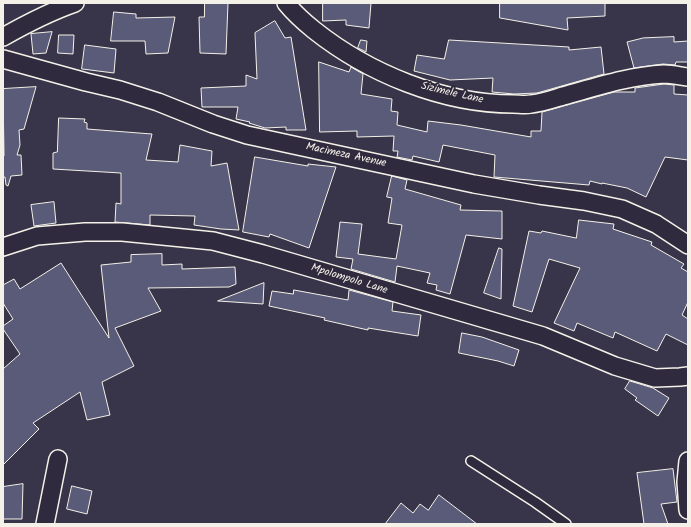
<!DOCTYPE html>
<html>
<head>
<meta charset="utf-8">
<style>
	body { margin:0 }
	#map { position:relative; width:691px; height:527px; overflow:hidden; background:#383449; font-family:Kalam,sans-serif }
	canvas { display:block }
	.frame { position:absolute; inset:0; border:4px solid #f4f1e8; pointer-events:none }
</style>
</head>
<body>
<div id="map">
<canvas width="691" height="527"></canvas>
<div class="frame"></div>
</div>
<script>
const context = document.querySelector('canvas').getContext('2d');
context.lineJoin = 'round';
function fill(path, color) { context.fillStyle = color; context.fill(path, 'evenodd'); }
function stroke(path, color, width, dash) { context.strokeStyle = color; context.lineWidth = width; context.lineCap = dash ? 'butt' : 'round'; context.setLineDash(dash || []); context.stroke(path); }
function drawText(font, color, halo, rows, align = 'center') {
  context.font = font + ' Kalam,sans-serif'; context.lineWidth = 4; context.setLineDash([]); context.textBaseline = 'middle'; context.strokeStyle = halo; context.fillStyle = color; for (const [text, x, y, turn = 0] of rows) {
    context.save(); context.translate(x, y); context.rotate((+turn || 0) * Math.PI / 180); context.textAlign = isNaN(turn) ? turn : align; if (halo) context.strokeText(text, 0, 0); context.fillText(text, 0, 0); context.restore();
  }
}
const building = new Path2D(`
	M205,3H228L226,54L200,53L199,17H204Z
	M323,3H371L369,28L346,25V20L323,21Z
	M500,3H605V16L567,18L568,30L500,18Z
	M114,12L136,14V18L175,17L168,53L146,54L145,41H111Z
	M275,21L285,38L291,37L306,130H286V127L265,128L249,123L250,122L236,119L238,107H202L201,88L246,86V75L257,79L255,33Z
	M52,32L46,53L33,54L31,34Z
	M59,35H74L73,54L58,53Z
	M674,37V42L688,41V62H676L675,65L663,64L634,68L627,42L643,38Z
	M361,40L367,41L366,52L358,48Z
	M449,40L569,47V50L601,47L604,74L537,93L514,94L492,92L493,78L450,80L414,71L417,55L444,59Z
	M85,45L116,49L114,73L82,69Z
	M319,62L349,72L351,67L363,74L361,94L392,99L391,111L398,112L397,125L427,132L428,121L461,125L531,137V131H541L542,112L614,92H635V88L664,84L674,85V94L688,95V160L665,157L646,197L627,188L602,183V184L590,181L589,185L494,177L495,155L443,145L439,162L413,156L412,160L397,157L398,151H393L394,136L357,137V131L320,132Z
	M36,87L24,129L19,130L20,145L17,155H21L22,175L11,176L8,186L6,185L5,177H3V156H4L3,89Z
	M59,118L85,119L84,122L87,123V129L152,134L146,160L178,162L180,145L212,151L211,166L227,163L239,230L221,229L194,225L195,216L150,215V225L115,222L116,203L121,204V173L53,169V153L57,152Z
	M255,157L308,166V164L336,167L309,248L270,234L269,237L243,232Z
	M392,176L407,180L405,189L461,205L460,210L502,211V239L466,235L450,294L436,290L437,285L427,283L430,273L397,266L395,282L351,269L353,259L336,257L340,222L362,224L358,254L396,259L402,225L388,223L392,198L387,197Z
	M54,202L56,223L34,226L31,205Z
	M579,220L614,224L613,229L652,242L651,245L684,264L681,268L688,272V302L682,315L688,319V345L666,334L657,351L615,332L613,338L577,323L574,331L554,323L580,268L549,259L532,312L513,306L529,231L541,233L542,231L576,238Z
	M499,248L502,249L501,299L484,293Z
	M162,254V265L182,264V269L235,267L236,284L229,287L148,288L161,311L115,328L134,366L102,382L110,415L87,420L80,392L33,423L39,429L3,465V369L20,354L3,329V326L13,319L3,303V285L14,279L20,289L61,263L109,338L101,265L131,262V255Z
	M264,283L263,304L218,301Z
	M294,290L348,300L349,290L393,302L392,311L421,315L418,336L368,328V330L324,320L325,318L269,306L272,291L293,294Z
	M462,333L482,337L519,350L514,366L498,361L459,353Z
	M630,381L653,388L669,398L658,416L635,400L637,398L625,389Z
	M673,469L677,502L661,504L668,524H644L637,473Z
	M23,484L22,519H3V487Z
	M72,486L92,491L87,514L67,509Z
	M439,495L477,524H385L401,503L413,513L420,504L428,510Z`);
const service = new Path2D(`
	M471,461L535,502L566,524`);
const minor = new Path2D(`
	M286,3C294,13 304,22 314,30C368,73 443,104 513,104C519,104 525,105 531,104C542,103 553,99 563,96C596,87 629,76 664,74C672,74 680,76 688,77
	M3,37C26,24 49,12 75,3
	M3,59L86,82L120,90L158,102L213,124L247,135L474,184L539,195L584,201L622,209L656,224L688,245
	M3,247L37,236L85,232H122L213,241L263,254L543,336L615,366L655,378L680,377L688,376
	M688,461L686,482L688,510
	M45,524L58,459`);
const streetNames = [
	["Sizimele Lane",452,94,13],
	["Macimeza Avenue",346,156,12],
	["Mpolompolo Lane",349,280,17]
];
fill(building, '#5a5b78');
stroke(building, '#f4f1e8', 1);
stroke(service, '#f4f1e8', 12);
stroke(minor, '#f4f1e8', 20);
stroke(service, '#2f2a3d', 9);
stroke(minor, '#2f2a3d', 17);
drawText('11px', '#f4f1e8', '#2f2a3d', streetNames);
</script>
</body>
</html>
